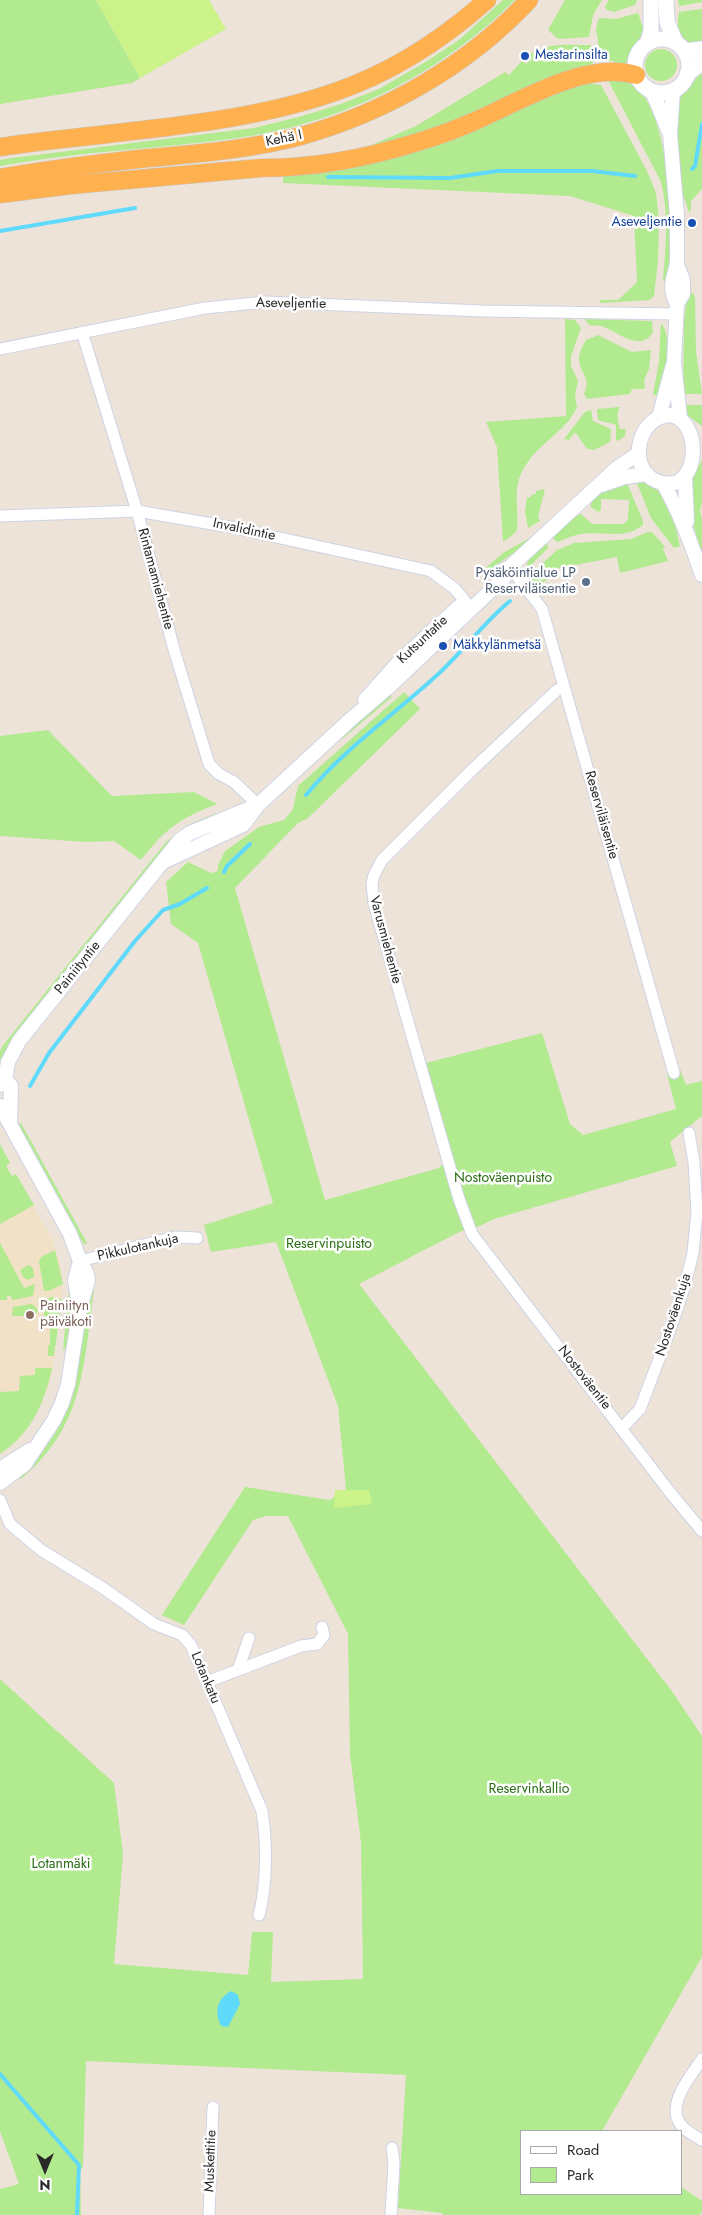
<!DOCTYPE html>
<html>
<head>
<meta charset="utf-8">
<style>
	body { margin:0 }
	#map { position:relative; width:702px; height:2215px; overflow:hidden; background:#ede3d9; font-family:Jost,sans-serif }
	canvas { display:block }
	.legend { position:absolute; left:520px; top:2130px; width:162px; height:65px; box-sizing:border-box; background:#fff; border:1px solid #a9a9a9; margin:0; padding:6px 9px; list-style:none; font-size:15px; color:#292929 }
	.legend li { display:flex; align-items:center; gap:10px; height:25px }
	.legend b { width:25px; border:1px solid #a9a9a9 }
	.north { position:absolute; left:20px; top:2145px; width:50px; height:50px; -webkit-text-stroke:4px #fff; paint-order:stroke; rotate:180deg; font-size:14px; font-weight:700; line-height:20px; text-align:center; color:#292929 }
	.north::after { content:''; display:block; margin:auto; width:18px; height:22px; background:#292929; clip-path:polygon(50% 0,100% 100%,50% 72%,0 100%) }
</style>
</head>
<body>
<div id="map">
<canvas width="702" height="2215"></canvas>
<ul class="legend">
<li><b style="height:6px;background:#fff"></b>Road</li>
<li><b style="height:14px;background:#b2ea8f"></b>Park</li>
</ul>
<div class="north">N</div>
</div>
<script>
const context = document.querySelector('canvas').getContext('2d');
context.lineJoin = 'round';
function fill(path, color) { context.fillStyle = color; context.fill(path, 'evenodd'); }
function stroke(path, color, width, dash) { context.strokeStyle = color; context.lineWidth = width; context.lineCap = dash ? 'butt' : 'round'; context.setLineDash(dash || []); context.stroke(path); }
function drawText(font, color, halo, rows, align = 'center') {
  context.font = font + ' Jost,sans-serif'; context.lineWidth = 5; context.setLineDash([]); context.textBaseline = 'middle'; context.strokeStyle = halo; context.fillStyle = color; for (const [text, x, y, turn = 0] of rows) {
    context.save(); context.translate(x, y); context.rotate((+turn || 0) * Math.PI / 180); context.textAlign = isNaN(turn) ? turn : align; if (halo) context.strokeText(text, 0, 0); context.fillText(text, 0, 0); context.restore();
  }
}
const education = new Path2D(`
	M0,1148L10,1163L6,1166L12,1176L16,1174L52,1239L61,1266L63,1284L53,1367L47,1391L35,1417L21,1437L0,1454Z`);
const green = new Path2D(`
	M0,0H96L140,78L132,83L0,104Z
	M503,0H515C444,70 355,117 256,135C172,149 85,150 0,166V160L12,158L254,128L299,117L341,104L379,89L424,63L459,40Z
	M565,0H602L593,15L589,37L558,39L548,30Z
	M609,0H637L635,5L614,12L607,10L605,7Z
	M678,0H702V2L679,6Z
	M702,9V43L688,42C677,33 677,25 679,12Z
	M638,13L642,25H645C643,41 628,46 626,66L615,65L614,61H601L596,29L599,18L616,19Z
	M591,45L595,61L580,72L458,124L357,151L416,126L505,72L509,75L522,61L526,64L532,59L529,55C547,42 570,45 591,45Z
	M645 65a16 16 0 1 1 32 0a16 16 0 1 1-32 0Z
	M702,71V189L691,201V211L689,212L681,189L676,121L679,99Z
	M608,80C614,80 622,80 627,82C666,97 671,200 671,236C671,252 667,267 668,282H664L663,278C666,247 669,213 661,182Z
	M586,83L601,85L647,171L656,193L659,219L658,261L654,296L650,300L600,303V300H618L637,282L634,216L570,196L283,183V175Z
	M688,291L694,294L695,298L696,352L702,394H683L684,320Z
	M565,319L575,320L581,328L571,356V366L578,381L575,395L577,407C565,435 531,445 519,479C514,496 519,512 517,529L515,533L503,542L497,447L486,422L566,416Z
	M585,319L652,321L653,332C640,354 618,331 601,326C597,325 593,326 589,325Z
	M661,323C674,338 664,377 661,395H653L659,361Z
	M598,335L632,352L651,350L649,369L644,380L645,389H632L630,394L587,399L584,393C592,379 579,372 579,359C579,352 583,345 586,340Z
	M685,405H702V426L688,416Z
	M620,407C616,412 618,423 620,429H626L625,436L618,441L616,440V425L598,420L597,409Z
	M591,410L593,421L611,429L610,442L594,450L587,449L576,433L573,434L569,440L564,439L585,412Z
	M702,460V502L700,510L702,520V553L693,524L689,483Z
	M636,481C668,483 674,520 680,546L674,548L651,518Z
	M627,483L643,521V525C625,540 601,531 581,534C573,535 566,539 558,542L552,538C561,529 569,518 581,514L592,524H624L628,519L629,500L601,499V510L598,512L591,507C589,491 615,486 627,483Z
	M545,489L538,517L540,521L528,528L525,512L527,497L529,498L533,494H536V491Z
	M648,532H652L665,547L663,549L668,561L620,573L617,557L549,570L550,578L533,589L525,579L557,550L574,543L631,539Z
	M533,536L516,551L484,574L482,571L503,553Z
	M547,542L548,548L524,572L529,559Z
	M404,692L420,709L307,819L298,823L235,888L325,1200L439,1168L450,1155L426,1063L542,1033L570,1124L583,1135L676,1109L667,1074L680,1069L686,1085L702,1081V1116L670,1142L677,1166L494,1219L475,1228L459,1232L359,1284L671,1690L702,1736V1957L602,2131H521V2194H681V2187L702,2201V2212L700,2215H443L442,2213L398,2208L406,2075L86,2061L83,2166L80,2171L81,2215H0V2189L19,2184L0,2131V1679L114,1783L123,1854L114,1964L248,1975L252,1932H273L271,1982L363,1979L361,1843L350,1754L348,1634L288,1516H266L253,1520L184,1625L162,1615L245,1487L330,1500L346,1489L338,1406L276,1242L211,1252L204,1225L273,1203L198,943L171,924L166,882L188,862L211,873L218,871V865L225,851L259,827L284,820L293,809L298,786Z
	M389,694L392,697L341,740L340,739Z
	M48,730L112,796L194,792L217,804C179,819 166,828 141,860L114,841L86,842L0,836V736Z
	M216,813L218,818L199,825L14,1039L0,1061V1051L4,1044L166,842L186,826Z
	M21,1123L87,1243L84,1244L77,1233L22,1133L19,1124Z
	M0,1144L10,1163L6,1166L12,1176L16,1174L34,1205L0,1224Z
	M0,1243L24,1288L35,1284L33,1296L12,1300L11,1296H7V1300H0Z
	M55,1250L63,1284L49,1291H44L39,1261L41,1257Z
	M29,1265L33,1268L34,1277L28,1280L23,1277L20,1270Z
	M69,1289H72L68,1346L63,1350Z
	M91,1290H94C83,1366 85,1425 21,1479L20,1477L55,1434L70,1404Z
	M51,1297L62,1299L54,1356H48V1345H50V1318L44,1317V1301Z
	M32,1304L37,1309V1313L34,1316H12L13,1307Z
	M35,1368H52C45,1402 31,1434 0,1454V1392L19,1391L20,1376L35,1375Z`);
const pitch = new Path2D(`
	M96,0H209L226,29L140,78Z
	M335,1490H369L372,1504L334,1508Z`);
const water = new Path2D(`
	M231,1991L238,1995L240,2004L228,2027L221,2026C214,2011 217,1999 231,1991Z`);
const stream = new Path2D(`
	M692,169L695,166L702,124
	M328,177L450,178L497,171H592L635,176
	M0,231L135,208
	M306,795C343,750 392,716 435,677C462,653 482,624 510,601
	M224,872L227,866L250,844
	M30,1086L49,1053L135,941L163,910L180,904L207,888
	M0,2074L79,2165L77,2215`);
const minor = new Path2D(`
	M82,332L137,511L175,653L209,764L219,774L234,782L258,805
	M0,349L205,308L265,302L483,311L676,314
	M0,516L137,511L230,527L431,571L455,589L470,607
	M510,567L542,609L674,1073
	M564,687L557,690L472,770L382,860L374,875L372,884L374,904L459,1199L472,1234L669,1491L702,1531
	M80,1261L175,1237L197,1238
	M622,1428L640,1409L670,1330L685,1285L693,1253L697,1212L694,1162L689,1133
	M0,1500L10,1524L41,1550L103,1588L154,1624L182,1635L191,1645L262,1811C267,1842 267,1885 259,1915
	M238,1670L249,1638
	M207,1682L301,1646L317,1644L324,1635L322,1627
	M702,2059C691,2076 664,2106 682,2126C687,2132 695,2136 702,2140
	M209,2215L213,2107
	M391,2215L394,2163L392,2148`);
const tertiary = new Path2D(`
	M673,90L670,134L677,215V265L683,280V294L677,304L674,362L680,418
	M652,91L669,132
	M677,304C669,290 672,280 677,265
	M670,415C702,419 701,491 663,483C626,476 634,417 670,415Z
	M659,417L673,365
	M685,477L687,521
	M663,483C680,513 691,543 702,575
	M602,485L625,477L647,474
	M499,572L510,567L617,468L639,453
	M365,700L400,661L460,606
	M163,862L243,825L258,805L350,720L392,684L504,578L507,569
	M5,1080L11,1086L10,1123
	M0,1085L5,1080L8,1062L19,1041L180,840L190,833L258,805
	M0,1106L70,1234L80,1261L87,1274L88,1280L80,1308L68,1384L62,1403L54,1420L25,1464L0,1483
	M79,1307L75,1280L80,1261
	M0,1469L30,1450`);
const secondary = new Path2D(`
	M666,0L667,22L676,43
	M635 66a27 27 0 1 1 54 0a27 27 0 1 1-54 0Z
	M648,42L651,30V0
	M684,51L702,49
	M687,74L702,63`);
const trunk = new Path2D(`
	M0,147C108,131 229,128 332,93C389,74 442,40 487,0
	M0,178C46,170 93,164 139,159C193,154 248,150 301,136C387,112 468,65 529,0
	M0,194L71,185L261,168C315,168 367,158 418,142C438,136 457,129 475,121C521,101 586,60 636,75`);
const markers = [
	[525,56,5,"#1a4fb4"],
	[692,223,5,"#1a4fb4"],
	[586,582,5,"#5c6f8a"],
	[443,646,5,"#1a4fb4"],
	[30,1315,5,"#8d6e63"]
];
const transitNames = [
	["Mestarinsilta",535,56],
	["Aseveljentie",682,223,"right"],
	["Mäkkylänmetsä",453,646]
];
const streetNames = [
	["Kehä I",284,139,-12],
	["Aseveljentie",291,304,1],
	["Invalidintie",244,530,12],
	["Rintamamiehentie",155,579,75],
	["Kutsuntatie",423,640,-43],
	["Reserviläisentie",601,815,74],
	["Varusmiehentie",385,940,75],
	["Painiityntie",78,968,-51],
	["Pikkulotankuja",138,1248,-13],
	["Nostoväenkuja",674,1315,-72],
	["Nostoväentie",584,1378,52],
	["Lotankatu",205,1678,67],
	["Muskettitie",211,2161,-88]
];
const serviceNames = [
	["Pysäköintialue LP",576,574],
	["Reserviläisentie",576,590]
];
const parkNames = [
	["Nostoväenpuisto",503,1179],
	["Reservinpuisto",329,1245],
	["Reservinkallio",529,1790],
	["Lotanmäki",61,1865]
];
const educationNames = [
	["Painiityn",40,1307],
	["päiväkoti",40,1323]
];
fill(education, '#f1e1c6');
fill(green, '#b2ea8f');
fill(pitch, '#cbf389');
fill(water, '#60dafb');
stroke(stream, '#60dafb', 4);
stroke(minor, '#ced3e4', 13);
stroke(tertiary, '#ced3e4', 16);
stroke(secondary, '#ced3e4', 17);
stroke(trunk, '#c7c7c7', 19);
stroke(minor, '#fff', 11);
stroke(tertiary, '#fff', 14);
stroke(secondary, '#fff', 15);
stroke(trunk, '#ffb04f', 18);
for (const [x, y, r, color] of markers) { const dot = new Path2D(); dot.arc(x, y, r, 0, 2 * Math.PI); context.fillStyle = color; context.fill(dot); stroke(dot, '#fff', 2); }
drawText('14px', '#164399', '#fff', transitNames, 'left');
drawText('14px', '#292929', '#fff', streetNames);
drawText('14px', '#4e5e75', '#fff', serviceNames, 'right');
drawText('14px', '#296d12', '#fff', parkNames);
drawText('14px', '#785e54', '#fff', educationNames, 'left');
</script>
</body>
</html>
